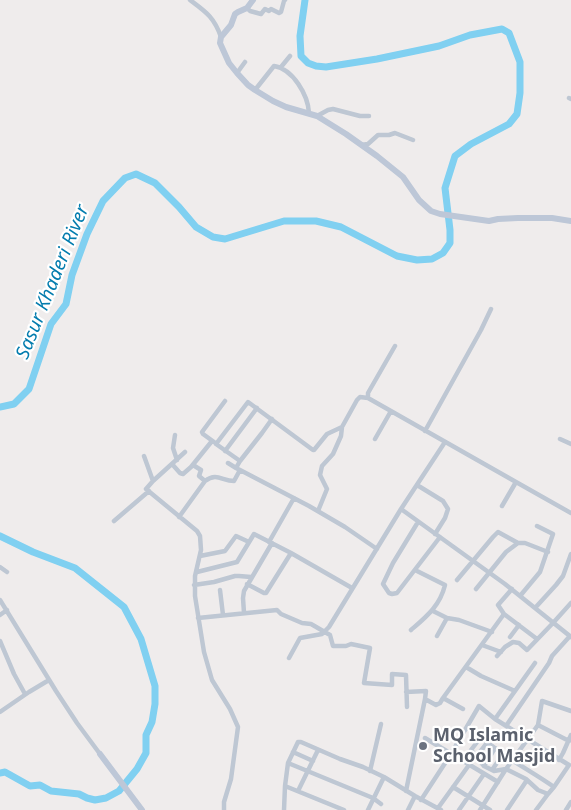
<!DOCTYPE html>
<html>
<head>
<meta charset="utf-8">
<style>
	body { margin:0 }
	canvas { display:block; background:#efecec }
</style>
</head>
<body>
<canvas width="571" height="810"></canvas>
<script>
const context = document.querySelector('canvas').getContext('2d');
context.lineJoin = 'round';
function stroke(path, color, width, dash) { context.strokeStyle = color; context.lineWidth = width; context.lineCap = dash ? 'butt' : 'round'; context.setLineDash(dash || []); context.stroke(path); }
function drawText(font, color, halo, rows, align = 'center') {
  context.font = font + ' "Noto Sans",sans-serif'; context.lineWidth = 4.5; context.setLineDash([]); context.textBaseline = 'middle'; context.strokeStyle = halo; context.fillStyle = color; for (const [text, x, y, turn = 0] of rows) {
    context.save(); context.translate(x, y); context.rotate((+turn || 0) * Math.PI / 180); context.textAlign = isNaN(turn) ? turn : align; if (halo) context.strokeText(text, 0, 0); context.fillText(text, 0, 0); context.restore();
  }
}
const river = new Path2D(`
	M0,407L14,404L29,389L51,324L66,304L72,275L87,234L103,201L125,178L136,174L155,183L179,207L196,227L213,237L225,239L284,221H316L341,227L397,256L417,260L432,259L443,253L450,243V230L445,188L455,156L471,144L509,124L517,114L520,93V62L509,33L502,29L470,35L439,46L377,59L326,67L316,66L308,63L301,56L300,36L305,0
	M0,536L33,552L75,568L124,607L141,639L155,686V704L152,722L146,735V753L137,769L119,791L106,798L95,800L87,798L79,794L51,791L40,785L30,786L5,772L0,773`);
const street = new Path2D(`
	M190,0C206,12 214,17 221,37
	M247,8L250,11L261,14L265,9L269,11L271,9L279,13L281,12L284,1L285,0
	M281,67L290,56
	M237,73L245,62
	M255,90L274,66C293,69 308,95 309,113
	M569,98L571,99
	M317,116L328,110L333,109L360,116H369
	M361,145L368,144L378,135H389L395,133L413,140
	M395,346L368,393V398L516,482L502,506
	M425,431L481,330L491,309
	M175,435L173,448L177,460
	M375,439L391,411
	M560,439L571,444
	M214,442L203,434L202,432L225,401
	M225,451L257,408
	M144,456L153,481L146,489L197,531L200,536L201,550L195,576V596L204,652L212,680L230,709L238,727L231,779L224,802V810
	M240,461L216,444L248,402L313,450H314L327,434L342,427L357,400L360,397L368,398
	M228,463L236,468
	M172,464L180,473L183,474L191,467L212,441
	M193,465L201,470L199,476L205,481
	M240,470L309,506L345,527L377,549
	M153,481L185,452
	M516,482L571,513
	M417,485L443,501L448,509L445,518L435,534
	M401,509L505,584L571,637
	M318,511L327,489L320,475L322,466L333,454L341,436L342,427
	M179,517L205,481C217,472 222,481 234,481L240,470L236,468L240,461L262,433L272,419
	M114,521L149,491
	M418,522L393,563L383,584L389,593L392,594L397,593L440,537
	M269,542L294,498
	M200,556L225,551L236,536L249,542
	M0,567L7,572
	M197,572L237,562L254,534L291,553
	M457,580L493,537L498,532L518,543H525L548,552
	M247,584L264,593H266L291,553L352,588
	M194,585L214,582L235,576H239L251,577
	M476,589L506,552L518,543
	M220,590L223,615
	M520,596L540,572L553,534L537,526
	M0,600L56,691L77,723L100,754
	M535,608L556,585L563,576L571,554
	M433,611L447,618L459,620L492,632
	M244,613L243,598L244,591L272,543
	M504,614L537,639
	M0,615L7,610
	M198,618L277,610L281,614L302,623L311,624L330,635L333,646H346L351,644L370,648L364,683L392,685V674L406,675L407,707
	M411,630C426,617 440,606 445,585L415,570
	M437,636L447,618
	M510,637L519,625
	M0,641L14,674L25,694
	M482,645L501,652
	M497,656L505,647L513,642L519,643L527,650L553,623L571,603
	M289,658L300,638L322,634L329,627L401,509L445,442
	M466,667L481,676L515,691
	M406,692L426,691L425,699
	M443,698L504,614L498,605L512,589
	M0,712L29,692L49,680
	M495,719L535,663
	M538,725L542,701L571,711
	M506,726L549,663L552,656L570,636
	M467,727L481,737
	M425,738L498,782
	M293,752L313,761
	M476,757L487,743
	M559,760L563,753L571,735
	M484,766L495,748
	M492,770L503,754
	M370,771L381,724
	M285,786L288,763
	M453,787L490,810
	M298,791L318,750
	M406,791L425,699L436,705L440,703L443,698L463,709
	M548,794L538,790L526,779L506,769L494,771L484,766L471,750L481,737C503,757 530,770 554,787
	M421,800L451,754L479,706L495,719L569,765L554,787L548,794L536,810
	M381,804L373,798L288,763L298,742H301L340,759L363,767L384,777L415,796L441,810
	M438,808L469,765
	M284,810L285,786L344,810
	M368,810L384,777
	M408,810L415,796
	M459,810L484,774
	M480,810L506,769L538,725L569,741
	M507,810L527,780
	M566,810L571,802`);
const secondary = new Path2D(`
	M253,0L247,8L238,12L235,14L231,25L221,37L220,43L229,63L237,73L248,85L255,90L273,101L286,107L317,116L346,134L377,156L403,177L419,200L431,211L440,214L489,221L498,219L518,218H552L571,221
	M100,754L142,810`);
const markers = [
	[423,746,5,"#6b7280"]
];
const worshipNames = [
	["MQ Islamic",433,736],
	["School Masjid",433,757]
];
const waterNames = [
	["Sasur Khaderi River",53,282,-68]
];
stroke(river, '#80d0f1', 7);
stroke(street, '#bec7d3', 4.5);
stroke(secondary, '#bdc7d7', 6);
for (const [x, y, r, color] of markers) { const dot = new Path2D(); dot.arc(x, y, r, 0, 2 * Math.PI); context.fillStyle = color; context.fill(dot); stroke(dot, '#fff', 2); }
drawText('bold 18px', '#5b616d', '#fff', worshipNames, 'left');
drawText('italic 19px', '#037cae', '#fff', waterNames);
</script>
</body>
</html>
